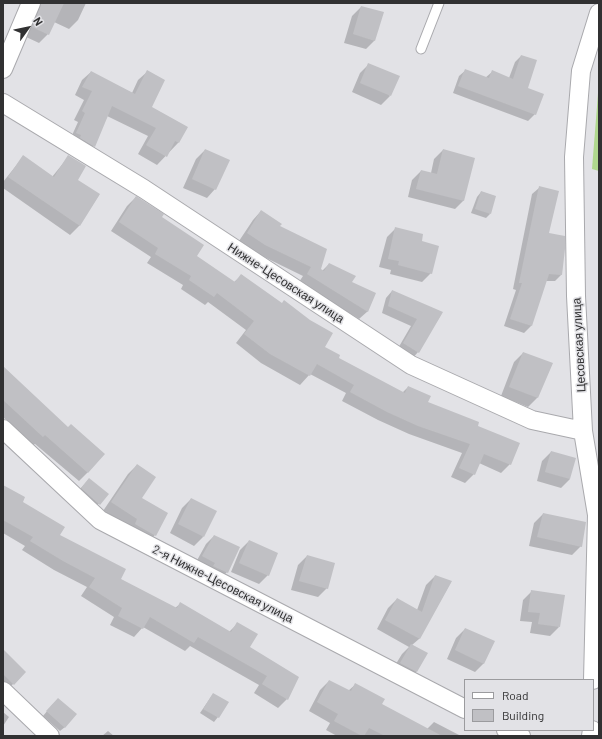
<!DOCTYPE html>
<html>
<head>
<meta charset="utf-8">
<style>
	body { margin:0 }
	#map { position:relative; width:602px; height:739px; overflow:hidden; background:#e2e2e6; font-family:Barlow,sans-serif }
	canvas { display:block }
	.frame { position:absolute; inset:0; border:4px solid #313132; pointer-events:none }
	.legend { position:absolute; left:464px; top:679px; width:130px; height:52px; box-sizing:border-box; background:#e2e2e6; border:1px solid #9b9b9e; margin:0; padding:5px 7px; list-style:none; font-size:12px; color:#313132 }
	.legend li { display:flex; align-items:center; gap:8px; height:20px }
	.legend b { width:20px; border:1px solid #9b9b9e }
	.north { position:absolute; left:8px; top:8px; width:40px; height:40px; -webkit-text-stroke:3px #e2e2e6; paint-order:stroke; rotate:57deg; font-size:11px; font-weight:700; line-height:16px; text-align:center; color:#313132 }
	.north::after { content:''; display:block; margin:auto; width:14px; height:18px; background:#313132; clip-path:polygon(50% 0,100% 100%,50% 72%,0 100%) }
</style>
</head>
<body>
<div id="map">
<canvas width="602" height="739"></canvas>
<div class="frame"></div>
<ul class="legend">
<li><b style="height:5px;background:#fff"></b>Road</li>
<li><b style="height:11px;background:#c0c0c4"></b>Building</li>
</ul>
<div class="north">N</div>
</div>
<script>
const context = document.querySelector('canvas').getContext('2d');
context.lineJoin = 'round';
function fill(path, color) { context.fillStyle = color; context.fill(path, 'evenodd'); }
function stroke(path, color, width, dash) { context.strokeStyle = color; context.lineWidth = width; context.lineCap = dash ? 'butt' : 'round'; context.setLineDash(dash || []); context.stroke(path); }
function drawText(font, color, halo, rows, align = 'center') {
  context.font = font + ' Barlow,sans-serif'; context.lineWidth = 3; context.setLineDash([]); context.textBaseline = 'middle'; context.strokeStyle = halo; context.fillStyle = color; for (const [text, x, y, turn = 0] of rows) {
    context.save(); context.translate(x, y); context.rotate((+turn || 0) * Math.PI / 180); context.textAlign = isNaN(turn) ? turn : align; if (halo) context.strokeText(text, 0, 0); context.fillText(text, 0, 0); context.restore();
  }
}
const green = new Path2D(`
	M599,81V171L592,169Z`);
const shadow = new Path2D(`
	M38,3H86L78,20L69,29L54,22L48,34L39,43L24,36Z
	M361,7L375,40L366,49L344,43L352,16Z
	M521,56L527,89L535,114L528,121L453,93L459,76L466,70L485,78L492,72L509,78L515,62Z
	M369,64L390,96L381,105L352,92L360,73Z
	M91,72L132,93L138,80L147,72L151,107L187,128L178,143L157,165L138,154L148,136L107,116L94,146L85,154L69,142L78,122L74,120L84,100L75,95L82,80Z
	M205,150L215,189L207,198L183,188L196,159Z
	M443,150L464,200L455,209L408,197L412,180L421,171L431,173L434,159Z
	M69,156L77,181L99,195L79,226L70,235L3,188V182L23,157L52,177Z
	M539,188L548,233L562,274L555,281H546L531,326L524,333L504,326L516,290L513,289L532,194Z
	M481,192L490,214L486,218L471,213L477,197Z
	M136,197L160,218L196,257L234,282L242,275L337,358L402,393L408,387L427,403L476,426L510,464L501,473L479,463L474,474L465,483L451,477L462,453L409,434L378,420L342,401L346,393L310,374L300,385L261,363L236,343L246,330L208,302L205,305L181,289L183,285L147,263L151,257L111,231L127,206Z
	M261,211L320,270L322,271L329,264L350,283L368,311L359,319L299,282L303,276L256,253L239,241L253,220Z
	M396,228L420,242L431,273L422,282L390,274L391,270L379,267L387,237Z
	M392,291L442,313L418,352L412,359L397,350L411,326L382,313L386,298Z
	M523,353L552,364L537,398L528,407L501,396L514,362Z
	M3,393L88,472L79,481L35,444L33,445L3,417Z
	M551,452L570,479L561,488L537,481L542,461Z
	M137,465L140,499L155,535L146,544L103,511L128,474Z
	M89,479L108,494L90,513L73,497Z
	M3,486L59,536L120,579L175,608L180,604L229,632L237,624L249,647L287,699L278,708L254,693L259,685L190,646L185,651L143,627L134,637L110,625L114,617L81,596L87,587L54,570L22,550L25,546L3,533Z
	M191,499L203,537L194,546L170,533L182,508Z
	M543,514L581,546L572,555L529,546L534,523Z
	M214,536L227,572L219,580L195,564L206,544Z
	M249,541L268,575L259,584L231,572L240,550Z
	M307,556L327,588L318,597L291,590L298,565Z
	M435,576L451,582L419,639L412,645L426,653L416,672L407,681L391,672L402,654L409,647L377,629L388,608L397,599L417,610L426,585Z
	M532,591L559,627L550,636L530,633L532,622L520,621L523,600Z
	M465,629L484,663L475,672L447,659L456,638Z
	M3,652L25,672L5,692L3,690Z
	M329,681L348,691L356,684L381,704L427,729L434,722L461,736H337L326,730L330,723L309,711L320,690Z
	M213,694L218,717L214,722L200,713Z
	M53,704L65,727L60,731L43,716Z
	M3,712L9,717L3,726Z
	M108,731L114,736H102Z`);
const building = new Path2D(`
	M41,3H64L49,35L32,27Z
	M361,6L384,12L375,41L353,34Z
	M521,55L537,60L528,88L544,94L536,115L458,86L465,69L489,78L492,70L513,79Z
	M368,63L400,76L391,96L360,83Z
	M147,70L165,80L152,107L188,127L179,143L175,141L167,157L146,145L156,128L112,106L95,147L80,138L81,135L76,133L85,113L82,111L92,91L82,87L91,71L135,94Z
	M205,149L230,160L216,190L192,179Z
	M443,149L475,158L464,201L416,189L421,170L437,174Z
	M23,155L54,177L68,155L86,166L78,180L100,194L80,226L8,177Z
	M539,186L559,191L549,233L565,236V249L562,275L549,274L532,326L510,319L522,283H519Z
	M481,191L496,196L491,214L475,209Z
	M136,196L164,214L162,217L204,245L197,256L235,282L241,274L282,303L284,300L310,320L333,333L325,347L340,355L339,358L405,393L408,386L431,396L428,402L479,422L478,426L520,443L511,465L484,454L475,475L459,468L470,444L418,426L387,412L350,392L354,385L317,364L310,376L270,354L244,334L254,321L217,293L214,297L189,280L191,276L155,254L158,248L119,222Z
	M261,210L282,224L280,226L327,249L321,269L324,271L329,263L356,276L352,282L376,293L368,312L307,274L311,267L265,245L247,233Z
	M395,227L423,234L422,241L439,246L432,274L398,265L399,261L388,259Z
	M392,290L443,312L419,353L403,343L417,319L388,306Z
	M523,352L553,363L538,398L509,387Z
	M3,366L68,427L71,424L105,454L88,473L45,435L43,437L3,400Z
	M551,451L576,458L570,479L545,472Z
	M137,464L156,477L142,498L168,513L156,536L135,524L137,519L111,502Z
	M89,478L109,494L100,505L81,488Z
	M3,485L25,497L23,502L65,527L60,535L126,569L121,579L177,608L180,602L231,632L237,622L258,634L250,647L299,677L288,700L262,684L267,676L198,637L194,643L150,617L143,629L118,616L122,608L89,587L95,578L63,561L30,541L33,537L3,520Z
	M191,498L217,511L204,537L178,524Z
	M543,513L586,522L582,547L537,537Z
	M214,535L240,547L228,573L213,566L215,563L202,556Z
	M249,540L278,553L269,576L239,563Z
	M307,555L335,563L328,589L299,581Z
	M435,575L452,581L420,639L385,620L397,598L422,612Z
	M531,590L565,595L560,627L538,624L540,613L528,612Z
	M465,628L495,641L484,664L455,650Z
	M411,644L428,653L417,672L400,663Z
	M3,649L26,672L14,685L3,674Z
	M329,680L351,691L355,683L385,699L382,704L442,736H385L369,728L364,736H362L334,721L338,714L317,702Z
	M213,693L229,702L219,718L203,709Z
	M58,698L77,714L65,728L46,711Z`);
const lane = new Path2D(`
	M421,49L439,3`);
const street = new Path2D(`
	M3,69L31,3
	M3,103L144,189L411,365L532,420L583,431
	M3,429L100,520L465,709
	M593,680L597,515L583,431L576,296L574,157L581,71L599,13
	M3,691L50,736
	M506,730L521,736
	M591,736L592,730`);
const streetNames = [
	["Нижне-Цесовская улица",286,283,33],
	["Цесовская улица",579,345,-93],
	["2-я Нижне-Цесовская улица",223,584,27]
];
fill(green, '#b0d88e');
fill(shadow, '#0003');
fill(building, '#c0c0c4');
stroke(lane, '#a9a9ad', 11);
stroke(street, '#a9a9ad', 20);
stroke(lane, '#fff', 9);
stroke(street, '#fff', 18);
drawText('12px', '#313132', '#e2e2e6', streetNames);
</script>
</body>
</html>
